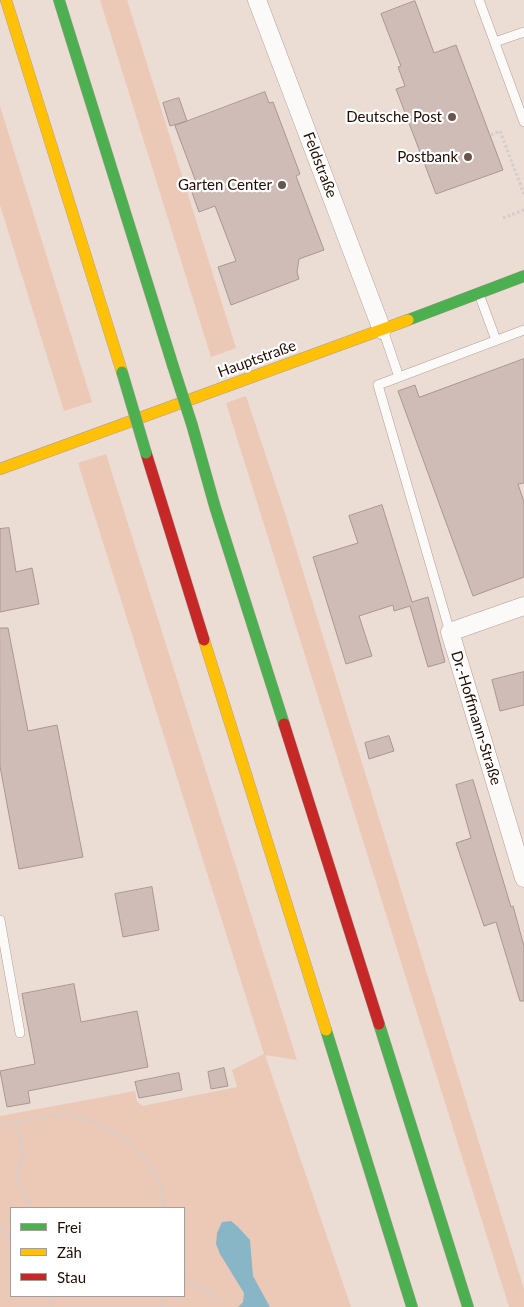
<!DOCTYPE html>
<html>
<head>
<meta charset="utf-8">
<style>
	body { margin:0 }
	#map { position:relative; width:524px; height:1307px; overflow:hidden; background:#ebdcd4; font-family:Lato,sans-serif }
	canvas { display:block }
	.legend { position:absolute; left:10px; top:1207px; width:175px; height:90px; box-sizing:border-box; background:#fff; border:1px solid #a79e9a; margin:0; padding:6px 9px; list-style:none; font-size:15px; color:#240c02 }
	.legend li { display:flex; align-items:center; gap:10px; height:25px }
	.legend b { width:25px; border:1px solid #a79e9a }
</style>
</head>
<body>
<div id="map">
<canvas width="524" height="1307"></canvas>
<ul class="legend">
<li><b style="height:6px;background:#4caf50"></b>Frei</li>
<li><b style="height:6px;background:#ffc107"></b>Zäh</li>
<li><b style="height:6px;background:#c62828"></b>Stau</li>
</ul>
</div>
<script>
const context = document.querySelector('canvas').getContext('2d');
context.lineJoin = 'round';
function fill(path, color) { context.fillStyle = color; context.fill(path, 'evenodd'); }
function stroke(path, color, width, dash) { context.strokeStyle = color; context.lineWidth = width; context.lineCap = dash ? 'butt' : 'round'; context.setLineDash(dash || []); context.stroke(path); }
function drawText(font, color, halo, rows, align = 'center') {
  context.font = font + ' Lato,sans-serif'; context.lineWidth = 4.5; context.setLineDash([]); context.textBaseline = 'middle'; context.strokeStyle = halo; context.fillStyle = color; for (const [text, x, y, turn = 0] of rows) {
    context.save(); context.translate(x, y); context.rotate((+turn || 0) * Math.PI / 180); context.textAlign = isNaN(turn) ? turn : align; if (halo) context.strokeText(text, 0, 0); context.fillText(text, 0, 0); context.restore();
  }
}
const green = new Path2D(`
	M100,0H127L236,348L211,357Z
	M0,106L92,402L64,411L0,205Z
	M246,396L285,513L524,1289V1307H509L226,403Z
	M106,454L297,1060L265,1055L351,1307H0V1116L135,1091L137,1101L142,1106L237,1087L232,1070L264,1054L78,463ZM11,1208H184V1296H11Z`);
const water = new Path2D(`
	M231,1221L238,1227L250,1240L253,1276L270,1307H238L243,1302L244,1293L220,1254L216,1244L217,1233L222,1222Z`);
const building = new Path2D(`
	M415,1L434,53L456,45L503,170L436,194L396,89L405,86L398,67L401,66L381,14Z
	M265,92L269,103L273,102L300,174L296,176L324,250L299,259L297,272L299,279L231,305L218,267L236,261L215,206L199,212L189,184L196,182L175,126Z
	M179,98L187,121L170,126L163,103Z
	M524,359V483L518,484L524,502V577L473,596L398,391L415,385L419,397Z
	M382,505L412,602L428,597L445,662L428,667L410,606L394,611L393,605L359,616L372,656L346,664L313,557L358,543L349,516Z
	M9,528L16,572L32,568L39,604L0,612V529Z
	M0,628H8L28,731L57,725L83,857L19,869L0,766Z
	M524,672V705L500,711L492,680Z
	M389,736L394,751L369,759L365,743Z
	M473,780L511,907L513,906L524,946V1001H520L496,922L484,926L456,843L471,838L456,785Z
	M152,887L159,930L123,937L115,894Z
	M74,984L81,1022L137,1011L148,1067L28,1091L30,1103L7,1107L0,1071L35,1064L22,994Z
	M224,1068L228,1086L211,1089L208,1072Z
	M179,1073L182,1090L139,1098L135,1082Z`);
const path = new Path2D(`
	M491,135L500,131L524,194
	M503,218L524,210
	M17,1122L23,1157L16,1175L19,1189L30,1203L31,1208
	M0,1125L66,1114L100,1124L131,1144L148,1161L160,1185L164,1208
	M0,1229L11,1235
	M184,1277L222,1301
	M49,1296L52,1307
	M162,1307L163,1296`);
const lane = new Path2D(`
	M479,0L524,122
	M495,42L524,32
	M479,294L496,340
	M383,330L399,377
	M450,632L378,385L524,330
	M0,920L20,1033`);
const street = new Path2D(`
	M257,0L382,330
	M524,606L450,632L524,878`);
const fast = new Path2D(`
	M59,0L173,366
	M408,320L524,276
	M192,425L215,507L284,724
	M379,1024L468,1307
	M326,1030L412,1307`);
const slow = new Path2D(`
	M6,0L122,372
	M0,469L408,320
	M204,640L326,1030`);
const jam = new Path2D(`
	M146,453L204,640
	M284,724L379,1024`);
const fastBridge = new Path2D(`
	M173,366L192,425
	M122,372L146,453`);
const markers = [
	[452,117,5,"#6a554c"],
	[468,157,5,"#6a554c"],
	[282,185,5,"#6a554c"]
];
const poiNames = [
	["Deutsche Post",442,117],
	["Postbank",458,157],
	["Garten Center",272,185]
];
const streetNames = [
	["Feldstraße",320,165,69],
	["Hauptstraße",257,359,-20],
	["Dr.-Hoffmann-Straße",476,718,73]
];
fill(green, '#ecc9b7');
fill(water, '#89b6c7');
fill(building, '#d0bcb7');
stroke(building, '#aa9691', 1);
stroke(lane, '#b29f96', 10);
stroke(street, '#b29f96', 19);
stroke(fast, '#b29f96', 12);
stroke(slow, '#b29f96', 12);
stroke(jam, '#b29f96', 12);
stroke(path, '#d3cecc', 3, [2.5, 2.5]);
stroke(lane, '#fcfaf9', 9);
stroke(street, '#fcfaf9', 18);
stroke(fast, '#4caf50', 11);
stroke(slow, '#ffc107', 11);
stroke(jam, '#c62828', 11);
stroke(fastBridge, '#b29f96', 12, []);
stroke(fastBridge, '#4caf50', 11);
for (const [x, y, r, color] of markers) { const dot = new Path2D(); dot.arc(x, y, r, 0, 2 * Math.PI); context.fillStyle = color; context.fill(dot); stroke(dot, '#fff', 2); }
drawText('15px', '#240c02', '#fff', poiNames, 'right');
drawText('15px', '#240c02', '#fff', streetNames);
</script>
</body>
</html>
